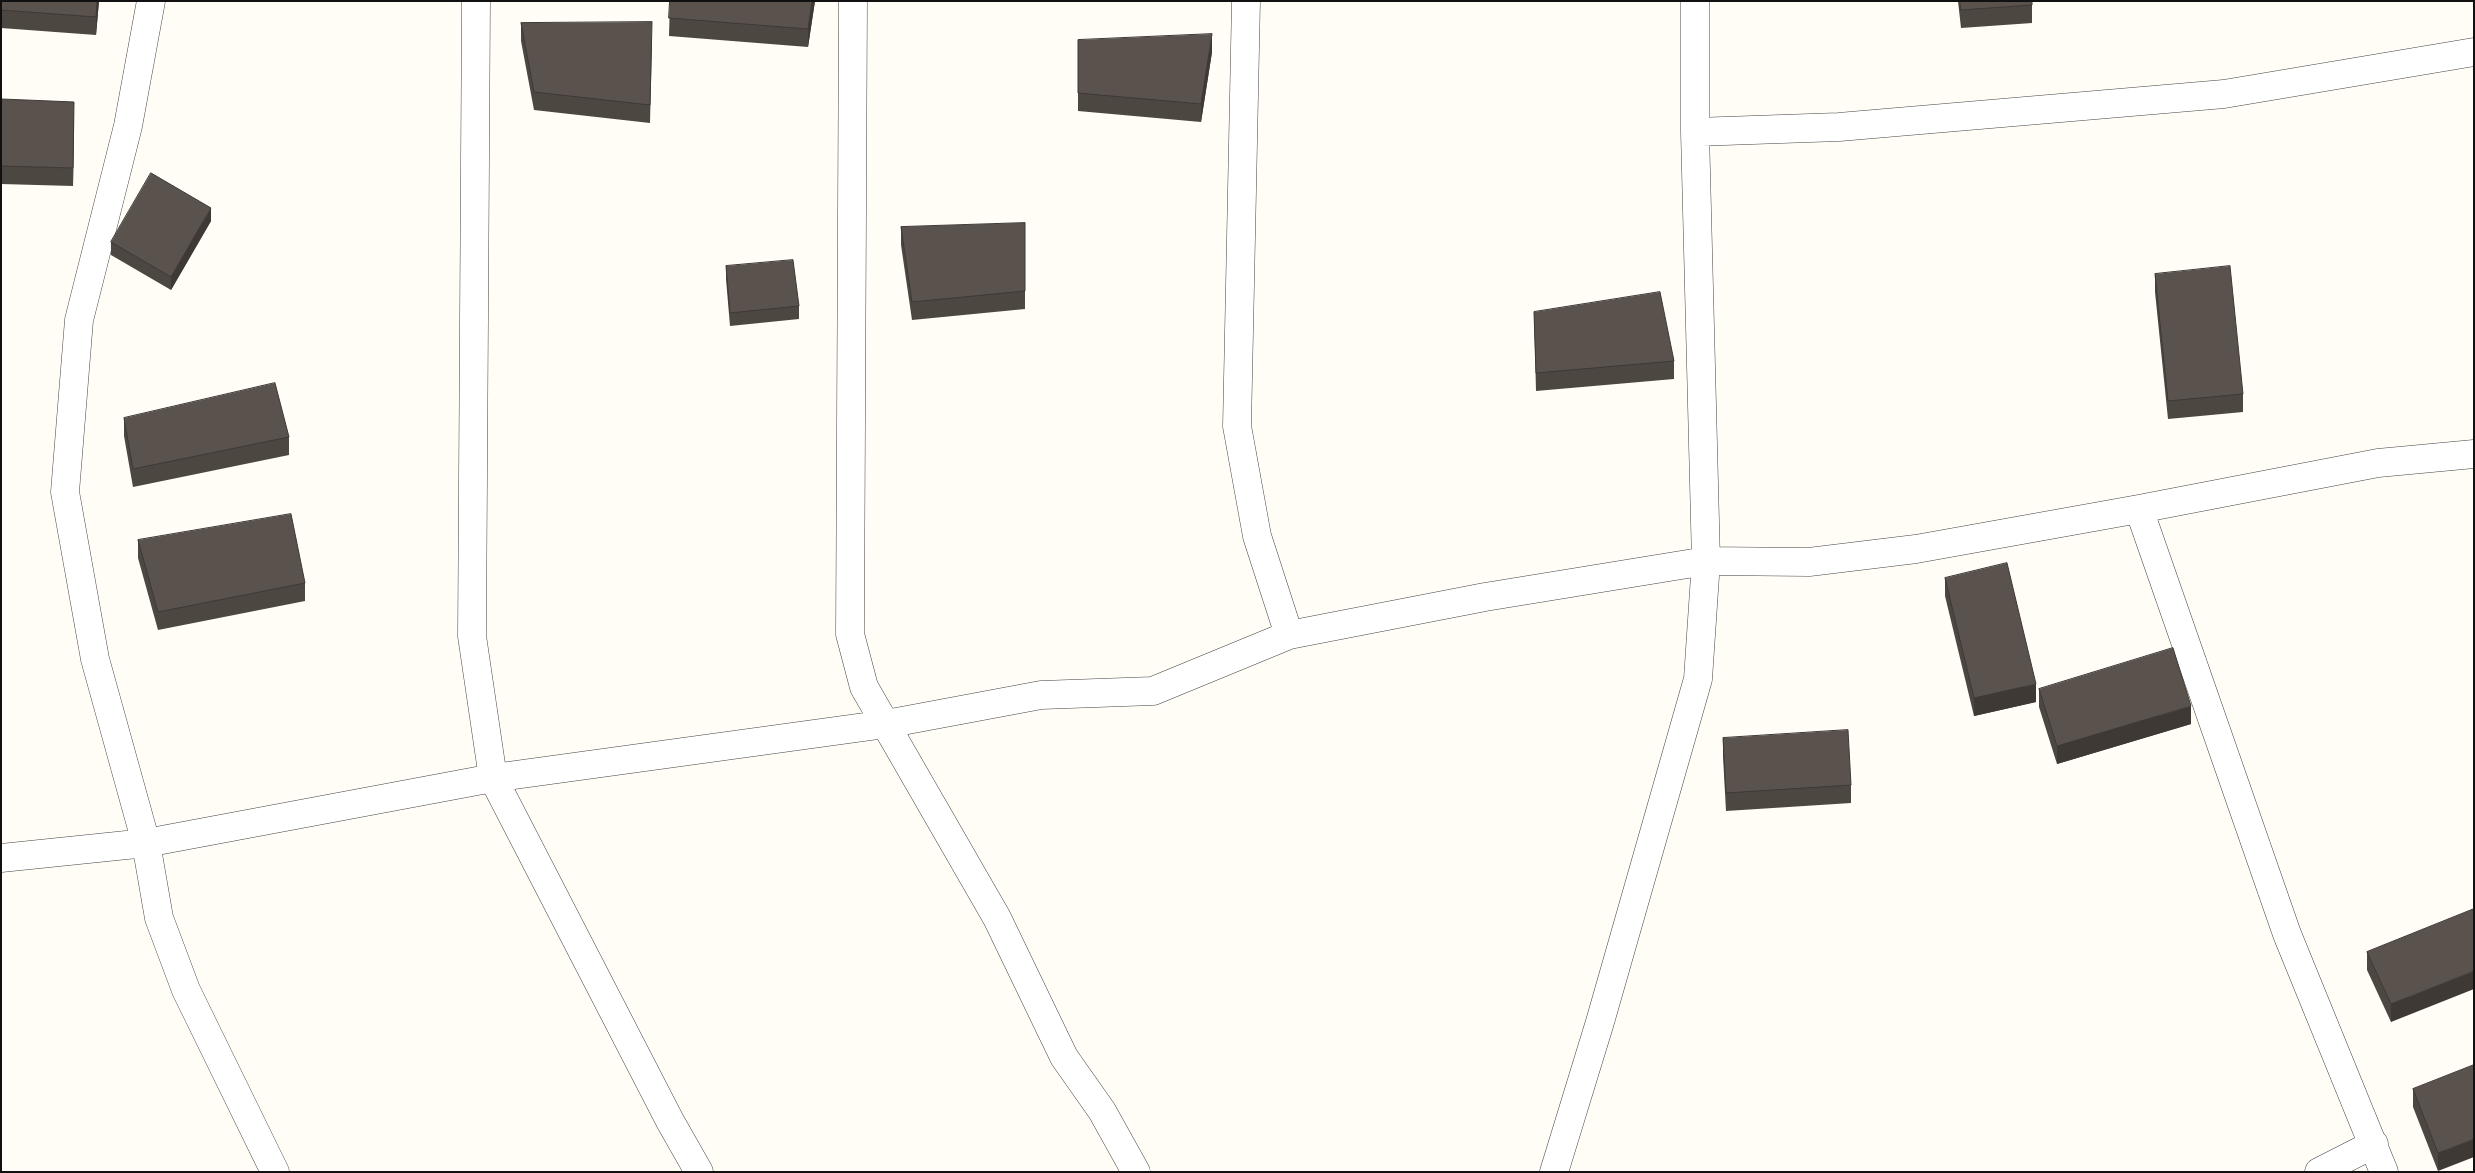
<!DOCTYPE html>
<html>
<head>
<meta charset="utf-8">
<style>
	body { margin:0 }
	#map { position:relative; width:2475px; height:1173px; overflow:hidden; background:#fffdf5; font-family:"Times New Roman",serif }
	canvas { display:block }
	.frame { position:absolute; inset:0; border:2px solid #111; pointer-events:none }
</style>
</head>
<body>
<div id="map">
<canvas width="2475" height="1173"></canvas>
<div class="frame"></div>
</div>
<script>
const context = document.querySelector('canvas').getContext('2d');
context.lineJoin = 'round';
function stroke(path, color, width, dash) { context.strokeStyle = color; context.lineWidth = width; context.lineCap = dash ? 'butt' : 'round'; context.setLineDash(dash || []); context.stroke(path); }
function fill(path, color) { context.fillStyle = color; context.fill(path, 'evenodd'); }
const minor = new Path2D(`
	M151,1L128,126L79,320L65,492L95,659L146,843L159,918L186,990L275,1172
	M476,1L472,636L493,778L670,1121L699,1172
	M853,1L850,634L864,687L997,918L1064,1057L1102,1111L1136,1172
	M1246,1L1237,426L1257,536L1289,635
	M1695,132L1839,127L2224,94L2474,52
	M2139,509L2287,934L2384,1172
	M1,858L146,843L493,778L886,724L1041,695L1153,691L1289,635L1485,597L1706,561L1809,562L1916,549L2139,509L2378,463L2474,454
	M1554,1172L1600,1022L1698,679L1706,561L1695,132V1
	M2319,1172L2374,1144`);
const wall = new Path2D(`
	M1,1H99L96,35L1,28Z
	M670,1H815L808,47L669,36Z
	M1958,1H2032V23L1961,28Z
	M521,23L652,40L650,123L534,110L521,41Z
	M1078,40L1212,52L1201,122L1078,111Z
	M1,99L74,120L73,186L1,184Z
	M211,221L171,290L111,255V242Z
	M1025,223V309L912,320L901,245V227Z
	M726,266L799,306V319L730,326L726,279Z
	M2155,274L2243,394V412L2168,419L2155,292Z
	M1534,312L1674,361V379L1536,391Z
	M124,418L289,437V455L133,487L124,436Z
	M138,540L305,583V601L158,630L138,558Z
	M1945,578L2036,702L1974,716L1945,596Z
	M2039,689L2191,724L2057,764L2039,707Z
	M1723,738L1851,785V803L1726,811L1723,756Z
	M2474,909L2391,1022L2367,970V952Z
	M2474,1065L2438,1171L2413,1107V1089Z`);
const shadedWall = new Path2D(`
	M97,1H99L96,35V17Z
	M812,1H815L808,47V29Z
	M1212,34V52L1201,122V104Z
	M74,102V120L73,186V168Z
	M211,208V221L171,290V277Z
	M2036,684V702L1974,716V698Z
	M2191,706V724L2057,764V746Z
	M2474,971V989L2391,1022V1004Z
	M2474,1139V1157L2438,1171V1153Z`);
const building = new Path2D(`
	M1,1H97L96,17L1,10Z
	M670,1H812L808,29L669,18Z
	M1960,1H2032V5L1961,10Z
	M652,22L650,105L534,92L521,23Z
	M1212,34L1201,104L1078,93V40Z
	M1,99L74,102L73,168L1,166Z
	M151,173L211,208L171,277L111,242Z
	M1025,223V291L912,302L901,227Z
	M793,260L799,306L730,313L726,266Z
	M2230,266L2243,394L2168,401L2155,274Z
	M1660,292L1674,361L1536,373L1534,312Z
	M275,383L289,437L133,469L124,418Z
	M291,514L305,583L158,612L138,540Z
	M2007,563L2036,684L1974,698L1945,578Z
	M2173,648L2191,706L2057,746L2039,689Z
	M1848,730L1851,785L1726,793L1723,738Z
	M2474,909V971L2391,1004L2367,952Z
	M2474,1065V1139L2438,1153L2413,1089Z`);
stroke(minor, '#444', 29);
stroke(minor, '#fff', 28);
fill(wall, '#4d4742');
fill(shadedWall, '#3f3936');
fill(building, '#5a524d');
stroke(building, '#3f3936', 1);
</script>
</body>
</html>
